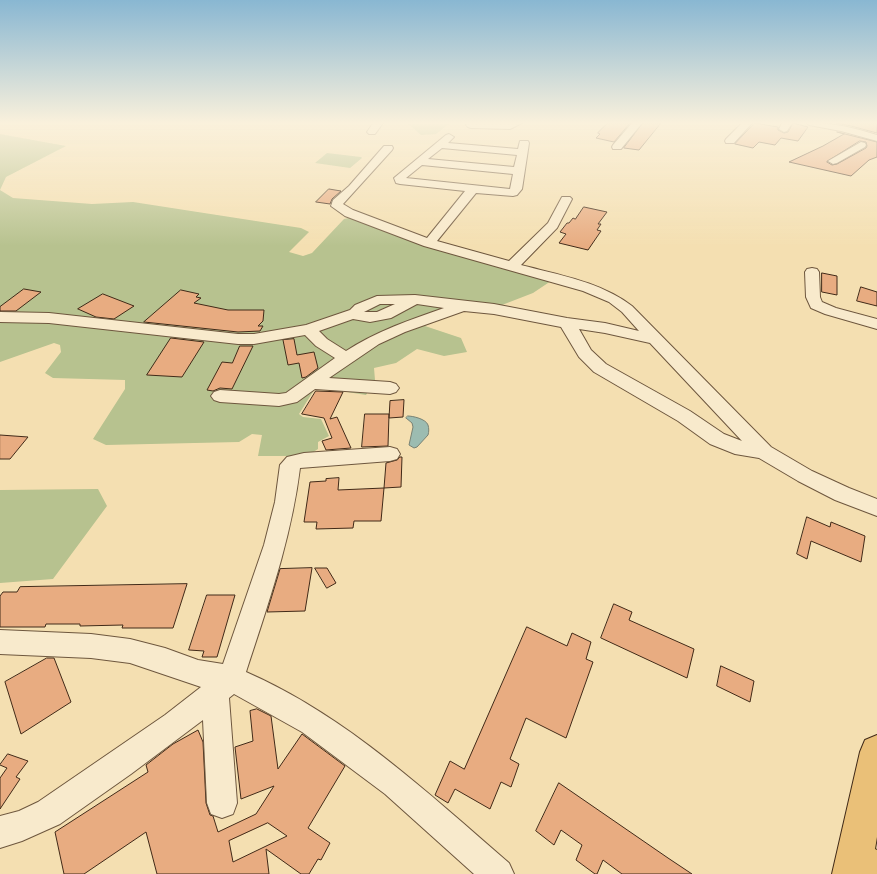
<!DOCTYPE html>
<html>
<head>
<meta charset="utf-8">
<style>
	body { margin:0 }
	canvas { display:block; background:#f4dfb1 }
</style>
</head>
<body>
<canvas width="877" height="874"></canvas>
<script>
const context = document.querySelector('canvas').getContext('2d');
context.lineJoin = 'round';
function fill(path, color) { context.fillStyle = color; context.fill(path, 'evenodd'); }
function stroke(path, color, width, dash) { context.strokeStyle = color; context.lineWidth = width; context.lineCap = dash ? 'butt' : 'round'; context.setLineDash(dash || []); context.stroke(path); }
const green = new Path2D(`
	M407,123H450L436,134L421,135Z
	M0,134L66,146L6,177L0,190L13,198L92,204L133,202L301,228L309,232L289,252L303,256L312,253L344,219L353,217L551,281L533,293L502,305L448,314L425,326L461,338L467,352L444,356L417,349L396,363L374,368L375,380L366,395L316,387L299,414L303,417L321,419L329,436L318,442V449L307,456H258L262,435L252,434L239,442L106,445L93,439L125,389V380L53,378L45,373L61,352L60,345L54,343L0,362Z
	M327,153L361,157L362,158L350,168L315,163Z
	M98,489L107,506L53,579L0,583V490Z`);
const water = new Path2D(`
	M408,416C413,416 426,419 428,425C429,428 429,432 428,435L417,447L414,448L409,445L413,427L412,423L406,418Z`);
const building = new Path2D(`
	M608,123H630L614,142L596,138L600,134L598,133Z
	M643,123H661L639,150L624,148Z
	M755,123L778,127V130L784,133L788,132L793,123L808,127L798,141L781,138L775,145L759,142L753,148L735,144Z
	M836,123H877V133L851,126Z
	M837,132L877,142V157L869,160L851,176L789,162L823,146L844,134ZM860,141L866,142L867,146L866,148L837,164L832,165L827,162Z
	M329,189L341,191L332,199L330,204L316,202Z
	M584,207L607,212L598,224H601L597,230L601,231L588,250L559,243L566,234L560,232L567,223H569L573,218L575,219Z
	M822,273L837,276V295L822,292Z
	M861,287L877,292V306L857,301Z
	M24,289L41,292L16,311H0V307Z
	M181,290L199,294L196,297L201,298L194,303L228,310H264L263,321L258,326H263L260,331L238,332L144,322Z
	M103,294L134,306L114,319L96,317L78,309Z
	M171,338L204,342L182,377L147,375Z
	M294,339L297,355L314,352L318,368L306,377L302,378L299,363L288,365L283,340Z
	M240,346H253L232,389L220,388L213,391L207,390L222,362L232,363Z
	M316,391L343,392L330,419L337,417L351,448L326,450L322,441L332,438L324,418L302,414Z
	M404,400L403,417L389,418L390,401Z
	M365,414H389L388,446L362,447Z
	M0,435L28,437L10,459H0Z
	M400,457H402L401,487L384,488L386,463L397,460Z
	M339,478L338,490L384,488L381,521H354L353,528L316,529L317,522H304L310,482L326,481V479Z
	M807,517L830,527L831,522L865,536L861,562L811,541L807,559L797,554Z
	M312,568L305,611L267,612L280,569Z
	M315,568H327L336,583L327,588Z
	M187,584L173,628H122L123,625L80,626V624H46L45,627H0V596L3,592H17L20,587Z
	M207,595H235L217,657H202L204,651L189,650Z
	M614,604L632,612L629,620L694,649L687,678L601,638Z
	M527,627L567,646L572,633L591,642L586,659L593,662L566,738L526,718L510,759L519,764L511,787L501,782L490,809L455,789L448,803L435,795L450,761L464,769Z
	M47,658H54L71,702L21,734L5,682Z
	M721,666L754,681L750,702L717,686Z
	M257,709L271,716L278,769L302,734L345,766L308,828L330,843L321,860L318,859L309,874H301L266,849L269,874H157L146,832L84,874H64L55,832L148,772L146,765L173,744L198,730L203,742L206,803L210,815L213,816L218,832L256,814L274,786L241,799L235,747L253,741L250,711ZM268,823L287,836L233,862L229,841Z
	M8,754L28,761L16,777L20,779L0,809V778L7,768L0,765Z
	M559,783L668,858L692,874H622L603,860L597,874H595L576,860L582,845L561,830L554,845L536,831Z`);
const minor = new Path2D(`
	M373,123H383L375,134H369L367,132Z
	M467,123H522L510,129L471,128L468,127L466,125Z
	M632,123H642L621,149H613L612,147L613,145Z
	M742,123H752L734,143H726L725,141L726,139Z
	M782,123H792L787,131L784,132L779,129Z
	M807,123C835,123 851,127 877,135V141L841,131L809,125Z
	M449,134L454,137L448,143L518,149L520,141H528L529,143L522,189L517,195L513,196L476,193L437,241L509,261L548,223L562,197H570L572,199L557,228L521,265C559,275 601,282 632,306L771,447L812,471L849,488L877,499V516L835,500L798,481L759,458L735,454L710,444L678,421L594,372L579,357L561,327L494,314L464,311L405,332L379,344L329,378L390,382L396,384L399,388L396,392L390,394L315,389L297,402L279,406L220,402L214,400L211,396L214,392L220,390L279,394L286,393L335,358L316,346L305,335L254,344H238L49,323L0,322V312L49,313L238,334H254L306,325L350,310L355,305L377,296L415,295L494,304L567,318L605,323L639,331L622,312L609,302L583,291L424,246L345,216L331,206L333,200L349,186L384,146H392L393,148L392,150L343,204L353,210L427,238L465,191L400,184L396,183L394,178L446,135ZM442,148L517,155L514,167L428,159ZM422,165L513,174L510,189L406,178ZM380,304H395L377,312H364ZM417,304L444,308C410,320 377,331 346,351L327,339L319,331L353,319L370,322L391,318ZM579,329L605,333L650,343L742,441L724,434L690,411L606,364L591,350Z
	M861,142L865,143L866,145L865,147L837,163L833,164L828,161Z
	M812,268L817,269L819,272L820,297L822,302L836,308L877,319V329L825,314L811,308L806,297L805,272L807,269Z
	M390,447L397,449L400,454L397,459L390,461L300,468C291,540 268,604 246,672C345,715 428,793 509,863L514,874H474L385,794L302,732L234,694L229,698L237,803L233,814L222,818L211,814L207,803L203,720L131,774L60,824L22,841L0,848V816L19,811L38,802L165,715L201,687L130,663L91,658L0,654V630L91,634L130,639L165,648L198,660L223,664L264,545L275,502L280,465L287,457L304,453Z`);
const major = new Path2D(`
	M877,735V837L875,849L877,850V874H832L860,752L865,740Z`);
fill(green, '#b7c28f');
fill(water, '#9cbcb1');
stroke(water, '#788274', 1);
fill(building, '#e8ac81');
stroke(building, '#412a18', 1);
stroke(minor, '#6e573e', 2);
stroke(major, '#412a18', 2);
fill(minor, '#f8eacc');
fill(major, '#eac078');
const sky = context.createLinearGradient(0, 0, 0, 246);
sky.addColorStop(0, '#89b7d2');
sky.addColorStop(0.5, '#faf1dc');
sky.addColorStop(1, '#faf1dc00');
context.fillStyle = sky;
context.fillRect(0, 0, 877, 246);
</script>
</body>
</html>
